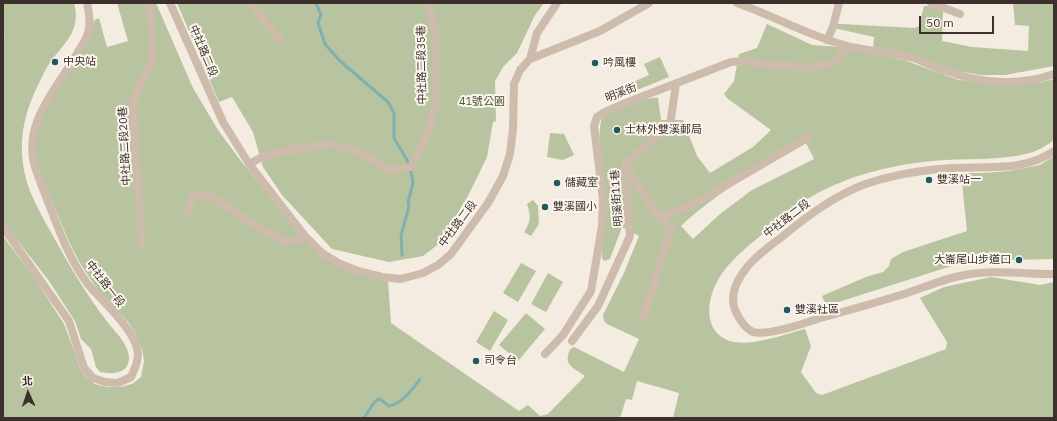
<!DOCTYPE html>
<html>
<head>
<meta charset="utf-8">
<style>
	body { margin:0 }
	#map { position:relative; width:1057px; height:421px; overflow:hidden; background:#f4ebe1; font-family:"IBM Plex Sans","Noto Sans TC",sans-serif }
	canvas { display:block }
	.frame { position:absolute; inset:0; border:4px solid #3b302b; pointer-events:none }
	.north { position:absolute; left:8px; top:373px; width:40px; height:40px; -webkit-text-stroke:3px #fbf5ee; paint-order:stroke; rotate:357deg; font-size:11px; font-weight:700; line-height:16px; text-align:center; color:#3b302b }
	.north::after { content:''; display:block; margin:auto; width:14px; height:18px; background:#3b302b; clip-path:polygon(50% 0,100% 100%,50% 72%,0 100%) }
	.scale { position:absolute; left:919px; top:16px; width:75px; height:18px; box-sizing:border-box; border:2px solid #3b302b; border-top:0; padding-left:5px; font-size:12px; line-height:14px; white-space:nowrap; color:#3b302b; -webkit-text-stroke:3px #fbf5ee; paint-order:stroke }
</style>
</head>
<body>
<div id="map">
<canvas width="1057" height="421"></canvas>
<div class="frame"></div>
<div class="north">北</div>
<div class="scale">50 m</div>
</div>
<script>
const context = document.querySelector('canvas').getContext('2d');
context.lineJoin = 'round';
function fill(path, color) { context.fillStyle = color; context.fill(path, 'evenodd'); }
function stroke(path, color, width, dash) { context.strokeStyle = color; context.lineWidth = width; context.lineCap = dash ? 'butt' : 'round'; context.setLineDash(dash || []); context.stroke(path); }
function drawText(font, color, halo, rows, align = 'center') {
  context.font = font + ' "IBM Plex Sans","Noto Sans TC",sans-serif'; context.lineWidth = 4; context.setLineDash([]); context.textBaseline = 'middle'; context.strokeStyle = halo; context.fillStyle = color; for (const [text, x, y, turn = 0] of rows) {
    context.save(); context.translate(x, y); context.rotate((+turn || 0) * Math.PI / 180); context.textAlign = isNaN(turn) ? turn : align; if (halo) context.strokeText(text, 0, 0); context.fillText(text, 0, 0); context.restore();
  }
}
const green = new Path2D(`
	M3,3H74C82,31 63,44 49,64C45,70 42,77 39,83C21,119 16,152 30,191C36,206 44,220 52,234C69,265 87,296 109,324C117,334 130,346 129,360C127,375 110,374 100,372L96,367L91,349L81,339L75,321L49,281L3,222V41L5,39L3,38Z
	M117,3H156L193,88L218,130L241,161L276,204L319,254L388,281L391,323L519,411L528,405L540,416L548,414L585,376C573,367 563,366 570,349L574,347L624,372L639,339L607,324L604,321L603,315L624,273L639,236L622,227L610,259L605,261L602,259C601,244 606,228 606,213C607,184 594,144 602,117C615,112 647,96 658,98L661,120H683L697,156L710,173L753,147L771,130L728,99L724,94L734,81L739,54L757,48L767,24L812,45L840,47L904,60L959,80L998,85L1043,82L1054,79V140C1047,145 1038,151 1030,153C999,161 965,158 933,161C889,165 842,177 804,201C790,210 777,223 764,233C742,251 719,268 711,297C706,317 711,337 734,342C753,346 786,334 805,329L811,346L801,372L816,393L822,395L946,349L947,342L920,298L944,287L991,277L1040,285L1054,282V418H673L679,393L637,381L632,400L626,399L620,418H3V236L35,279L64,324L75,353L80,369L86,377L95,384L107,387H120L132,384L141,377L144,361L142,349L135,333L129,323L98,290L81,265L69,242L38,168L35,148L38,123L95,20L99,18L107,47L128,41ZM806,143L814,159L752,190L720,214L693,239L681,226C718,191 762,167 806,143Z
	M177,3H544L535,15L517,53L503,67L495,81L496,121L493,122L487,157L469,194L440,243L423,256L389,262L332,249L282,195L263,167L253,132L232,97L219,102Z
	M1013,3H1054V66L1005,75H980L953,70L873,49L874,37L838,29L835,27L836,24H842L915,28L919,26L924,6H926L941,9L943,11L942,41L972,47L1028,51L1029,26L1015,25Z
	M660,57L669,77L632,92L629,84L649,75L644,64Z
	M550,133L564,134L574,155L563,160L547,157Z
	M1054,156V259L1008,260L961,263L826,306L822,296L866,277L883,272L889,266L891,259L903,252L967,231L961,173H983L1009,171L1040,165Z
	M533,200L538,206L539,224L531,236L524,232C531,221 531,217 527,204Z
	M521,263L536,271L518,302L503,293Z
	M548,273L563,282L546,312L531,304Z
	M494,311L508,320L490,351L476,342Z
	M526,313L545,329L518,361L499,345Z`);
const stream = new Path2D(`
	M316,3L321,15L318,23L325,44L340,61L388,102L394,113V138L407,160L412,176L413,183L408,202L409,206L401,236L402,255
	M364,418L373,404L378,399L381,400L389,406C402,404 413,389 420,379`);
const street = new Path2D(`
	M170,3L223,122L249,164L304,235L322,253L338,263L358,271L382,277L401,279L423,273L438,265L451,254L488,203L503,176L510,154L513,129L514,84L520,70L530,59L600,31L649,3
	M251,3L258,13L280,40
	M737,3C774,16 807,35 844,45C866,51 888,52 910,57C923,61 936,68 950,72C982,84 1021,86 1054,74
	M931,3L960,14
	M827,40L833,27L839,3
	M530,59L537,33L557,3
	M1054,151C1024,172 987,166 952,168C922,170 891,175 863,185C834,196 807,216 783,236C771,245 758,254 748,266C738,278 729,294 735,310C739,318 744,328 753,332C766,336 803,324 817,319C846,311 875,303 904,294C922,288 941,280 960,276C990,269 1023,274 1054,274
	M249,164L264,156L300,148L331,144L357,151L389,170L411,167L425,140L436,103L435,29L428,3
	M625,165L659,218L671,229L643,318
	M189,211L191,198L202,195L214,198L251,223L283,241L298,240L304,235
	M659,218L692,205L809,137
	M3,227L69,321L84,368L93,378L105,382L118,383L131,377C135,368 140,358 137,348C130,324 102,302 87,283C70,260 60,233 50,207C45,194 40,182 36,170C20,124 58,88 78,52C81,46 87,39 88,33C91,22 89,13 87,3
	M142,244L135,146L133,102L153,58L150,3
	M572,341L598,306L630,236L625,164L670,125L676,84
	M545,354L563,335L591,291L602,226L603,200L594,126L597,117L605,112L628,102L731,62L746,61L767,65L811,67L828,65L837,59L846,46`);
const markers = [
	[55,62,4,"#1f5a5e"],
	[595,63,4,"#1f5a5e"],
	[617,130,4,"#1f5a5e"],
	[929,180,4,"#1f5a5e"],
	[557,183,4,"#1f5a5e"],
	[545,207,4,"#1f5a5e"],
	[1019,260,4,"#1f5a5e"],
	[787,310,4,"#1f5a5e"],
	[476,361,4,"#1f5a5e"]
];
const streetNames = [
	["中社路二段",203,51,67],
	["中社路二段35巷",422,65,-91],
	["明溪街",621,93,-22],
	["中社路二段20巷",125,146,-93],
	["明溪街11巷",617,198,-94],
	["中社路二段",787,219,-37],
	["中社路二段",458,224,-53],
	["中社路一段",105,284,52]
];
const poiNames = [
	["中央站",63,62],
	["吟風樓",603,63],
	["士林外雙溪郵局",625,130],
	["雙溪站一",937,180],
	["儲藏室",565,183],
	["雙溪國小",553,207],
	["大崙尾山步道口",1011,260,"right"],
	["雙溪社區",795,310],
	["司令台",484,361]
];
const parkNames = [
	["41號公園",482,102]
];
fill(green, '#b8c4a0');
stroke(stream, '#7fb0b2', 3);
stroke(street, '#cdbbac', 8);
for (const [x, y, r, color] of markers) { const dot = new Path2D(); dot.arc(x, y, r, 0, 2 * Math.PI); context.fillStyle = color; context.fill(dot); stroke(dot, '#fbf5ee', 1.5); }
drawText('11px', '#3b302b', '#fbf5ee', streetNames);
drawText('11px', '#3b302b', '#fbf5ee', poiNames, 'left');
drawText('11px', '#4a5a2e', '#fbf5ee', parkNames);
</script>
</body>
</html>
